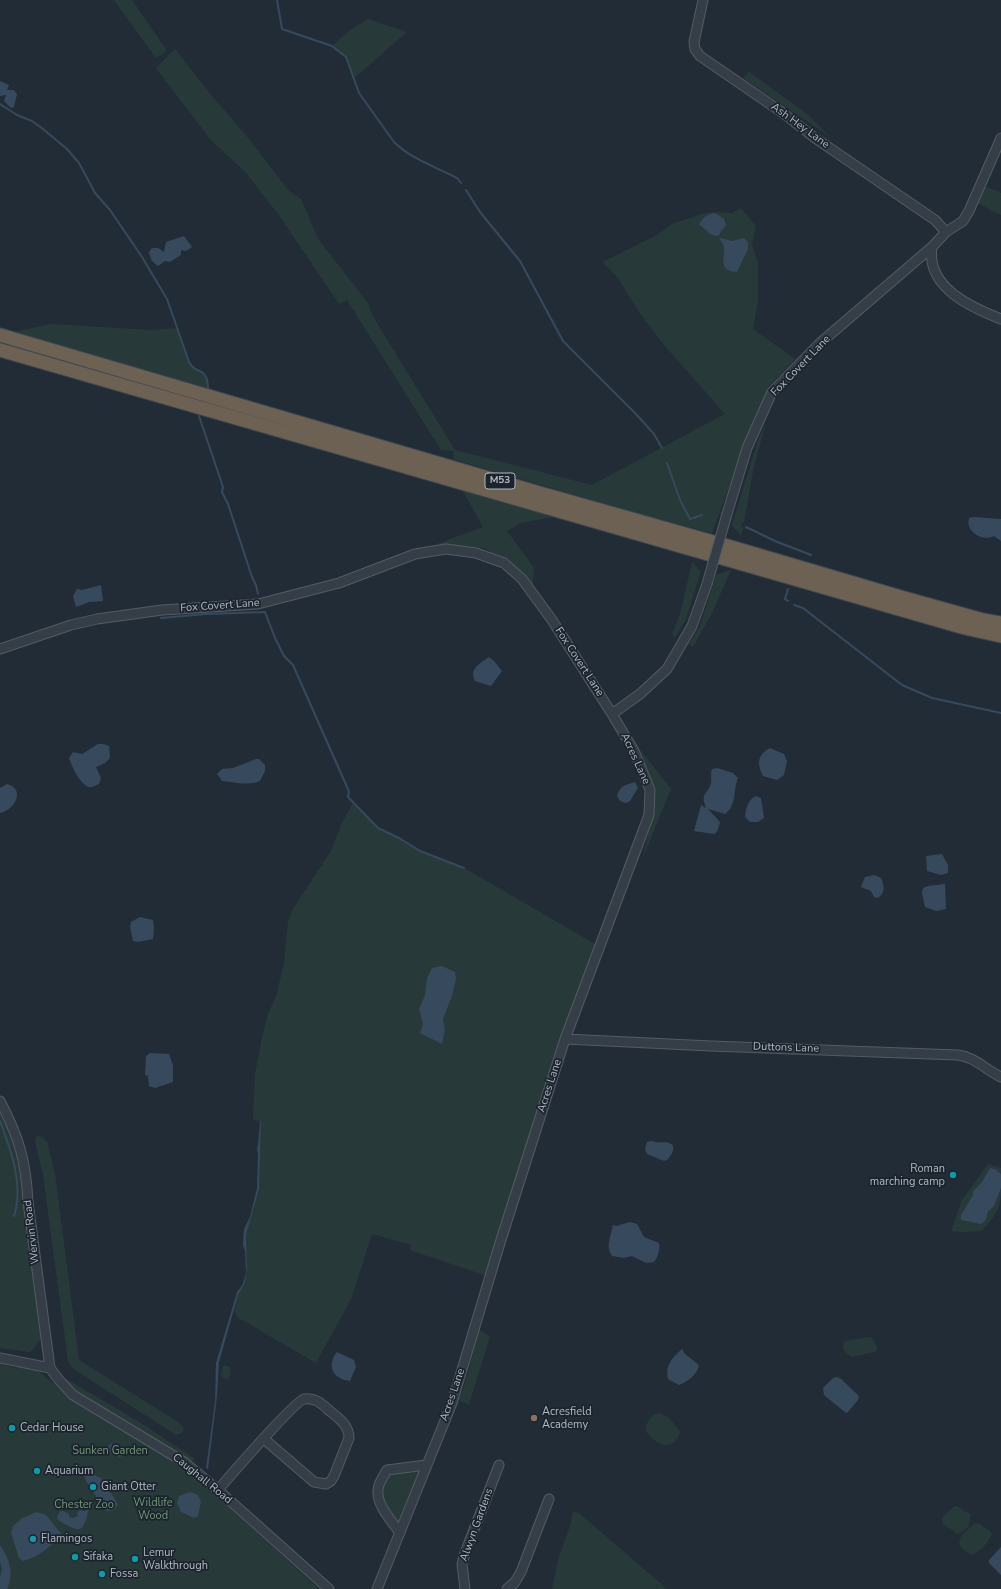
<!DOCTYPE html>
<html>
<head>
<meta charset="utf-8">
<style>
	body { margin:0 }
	canvas { display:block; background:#222c36 }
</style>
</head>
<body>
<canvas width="1001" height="1589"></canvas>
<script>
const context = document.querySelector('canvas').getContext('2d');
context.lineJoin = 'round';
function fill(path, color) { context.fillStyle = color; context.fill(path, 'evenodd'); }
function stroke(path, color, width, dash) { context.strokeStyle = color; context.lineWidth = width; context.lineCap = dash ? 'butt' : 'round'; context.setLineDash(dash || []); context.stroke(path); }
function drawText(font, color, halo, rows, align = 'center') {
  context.font = font + ' "Nunito Sans",sans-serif'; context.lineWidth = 3.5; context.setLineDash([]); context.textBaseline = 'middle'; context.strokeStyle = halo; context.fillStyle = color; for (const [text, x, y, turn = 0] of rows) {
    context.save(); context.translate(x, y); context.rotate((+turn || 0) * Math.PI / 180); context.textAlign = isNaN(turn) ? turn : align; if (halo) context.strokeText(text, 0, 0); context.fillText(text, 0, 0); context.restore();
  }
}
const green = new Path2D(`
	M114,0H132L167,51L156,58Z
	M368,19L407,32L354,78L346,57L332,46L350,30Z
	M175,49L211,95L245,134L289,191L301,199L318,239L368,303L372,315L455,450L592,485L725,414L665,346L639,312L618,278L603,262L657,235L672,224L705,213L714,212L732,213L741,208L756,226L752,245L758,263V300L753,329L795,359L769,386L755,417L712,533L647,516L453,459L454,451L441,450L347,300L339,304L279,215L246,173L210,139L156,68Z
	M749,72L807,114L830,137L743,78Z
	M985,186L1001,193V215L977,203Z
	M51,324L151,330L178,328L191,367C203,372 207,375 208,388L14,332Z
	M765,425L753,471L744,522H742L741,527L743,528L741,536L732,525L757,443Z
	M462,489L553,517L520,523L507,531L534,568L533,585L510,563L484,548L437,544L483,527Z
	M692,562L701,571L686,619L675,637L672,635L681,611Z
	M731,570L711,615L693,647L689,644L700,626L716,575Z
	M639,748L671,789L643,857L654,808L653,785Z
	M353,803L378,828L399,838L420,851L464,868L595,944L560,1037L487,1276L410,1250L411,1245L372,1234L351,1299L316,1363L268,1335L245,1321L239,1319L234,1311L238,1295L245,1283L247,1267L246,1235L259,1189L261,1122L253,1119L255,1074L261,1043L267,1017L277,993L284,963L288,922L293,909L331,851L341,825Z
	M0,1103L7,1115L26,1198L41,1339L30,1352L0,1348Z
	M37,1136L42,1137L47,1142L55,1173L79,1360L178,1422L184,1428L182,1433L176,1435L72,1368L68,1361L43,1175L35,1141Z
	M988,1164L1001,1168V1174L995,1169L990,1168L982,1182L973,1191V1195L961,1215L986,1220L988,1212L994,1206L1001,1188C1001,1210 996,1214 982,1231L962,1232L951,1231L962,1200Z
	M479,1330L490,1336L469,1405L459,1400L465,1384Z
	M871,1337L877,1347V1351L853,1357L847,1354L843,1349L844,1342L849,1340Z
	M0,1364L17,1368V1366L33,1368L41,1373L77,1404L165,1455L212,1492L319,1589H0Z
	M225,1365L230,1367C231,1372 231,1375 227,1379L222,1377L221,1374L223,1366Z
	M58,1374L141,1423L195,1459L192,1461H189L75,1391Z
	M660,1413L670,1419L680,1432C675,1448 663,1449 652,1438C650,1436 647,1433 646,1431C644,1426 650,1417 654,1415C656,1414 658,1414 660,1413Z
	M415,1470L419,1473L418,1478L400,1522H398C381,1500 376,1501 388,1474Z
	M957,1506L964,1511L971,1514L968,1528L958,1534L943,1524L942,1518L953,1507Z
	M573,1511L579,1513L667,1589H552L558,1560L570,1526Z
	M975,1523L980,1524L992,1533C989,1543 980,1551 972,1555L963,1549L959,1544L961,1536Z`);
const water = new Path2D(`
	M0,81L9,85L7,90H14L17,94L14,107L11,108L4,101L6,95L0,96Z
	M715,213L724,219L726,225L718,236C708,236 707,229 699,225C702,218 707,214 715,213Z
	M184,236L192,247L186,251L181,250V255L170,262L165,261L158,266C153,263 150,259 149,252L152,248H158L164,252L166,242Z
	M720,238L732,241L744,238L748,242V249L737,272C716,272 727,255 723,244C722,242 720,240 719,239Z
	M973,517L1001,519V541L994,536C983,542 965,532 969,518Z
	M101,585L103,601L89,602L76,607L73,596L77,589L82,590Z
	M489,657L494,661L502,671L491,686L475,681C469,669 479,664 489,657Z
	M98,744H103L109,746L110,758L105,763L96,767L101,778L99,784C96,785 93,788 89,787C80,785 72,766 69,758L73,752L82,754Z
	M770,748L784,754L787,761L784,775L777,780L763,776C757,764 757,755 770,748Z
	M256,759H259L265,765V771L260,781C248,786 234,782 222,781L217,774L222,769L233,768Z
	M717,768L733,773L738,778C732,793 738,803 725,814L708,809L720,822L717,832L714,834L694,831L701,805L706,808C700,791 708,795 711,783C712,778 710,774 712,769Z
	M635,782L638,788L630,801L626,803L620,801L617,796C620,785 626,785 635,782Z
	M7,784C26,789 15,810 0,813V788Z
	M756,796L761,798L764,818L758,822H750L745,817C746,809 747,800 756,796Z
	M942,854L948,865V873L941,875L927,871L926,856Z
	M874,875L881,878C884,885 886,892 878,898L874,897L871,891L861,887L865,877Z
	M945,884L946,909L936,911L925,907L922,893L923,888L928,886Z
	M140,917L153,920L154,928L153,939L138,942L133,941L130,927L131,922Z
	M442,966L455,972L456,979L452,996L443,1019L445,1030L442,1044L420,1033L423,1024L419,1009L425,995L427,978L432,968Z
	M150,1053L169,1054L173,1065V1082L155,1088L149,1086L148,1076L145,1075L146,1056Z
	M260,1121H261L259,1189L246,1235L247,1267L245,1283L238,1295L219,1362L217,1396L208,1469L206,1468L215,1402L216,1363L237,1292L243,1284L246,1272L245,1251L243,1245L244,1229L250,1217L257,1188L258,1154L257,1149L258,1145Z
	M652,1141C659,1144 664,1141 669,1143C678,1146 671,1156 667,1160L664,1161L647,1154L645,1149L647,1142Z
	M990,1168L995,1169L1001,1174V1188L994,1206L988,1212L986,1220L981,1224L961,1220V1215L973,1195V1191L982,1182Z
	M630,1222L637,1224L644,1237L659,1243C660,1250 658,1257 654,1262L646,1263L632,1256L624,1258L612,1256C605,1246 611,1236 613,1225L616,1226Z
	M682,1349L685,1354L699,1365C698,1374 687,1382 679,1385L668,1379C665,1365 672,1358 682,1349Z
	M337,1352L354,1360L356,1367L350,1381C333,1379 326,1366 337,1352Z
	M837,1377L841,1379L859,1396L858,1400L848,1412L846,1413L824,1395L823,1388L833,1378Z
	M111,1443L118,1449L125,1450L126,1453L123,1456L119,1457L108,1451L107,1448Z
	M88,1472L101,1478L105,1484V1489L109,1490L118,1504C116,1509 110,1513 105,1510L86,1481L84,1476Z
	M190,1492L198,1495L201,1502L198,1516L194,1518L181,1512L177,1503L179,1496Z
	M89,1508C83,1535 80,1533 58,1520L57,1517L60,1511H63L69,1514V1517L73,1518L78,1516L77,1512L80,1510L85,1511Z
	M36,1512L46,1515L63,1536C48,1546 42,1556 23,1561L19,1558L11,1533L13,1526L21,1519Z
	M0,1545C6,1554 13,1568 10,1579C10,1583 8,1586 7,1589H0V1576L2,1569L0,1562Z
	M1001,1547V1575L989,1563V1560Z`);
const stream = new Path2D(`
	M277,0L282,29L332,46L346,57L359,93L394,142C411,159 436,167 457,178L461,183
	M0,104L17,115L32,121L43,129L67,149L79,163L95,193L110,210L142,257L167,299L189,362C196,376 207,365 208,388
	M466,190L480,212L520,261L563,341L635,413L654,434L662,448
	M199,416L223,487L222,492L228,504L252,577L256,585L258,594
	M667,463L680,500L690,519L702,515
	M746,527L775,541L811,555
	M788,589L785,599L788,601
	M794,605L803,608L902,685L932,698L1001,713
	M161,618L206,614L265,612L275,638L284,656L293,665L347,787L349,792L348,797L378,828L399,838L420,851L464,868
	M0,1121C11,1150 24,1185 14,1216`);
const minor = new Path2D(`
	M703,0L694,42L695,49L700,56L783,113L815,138L935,220L946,232
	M932,247C926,287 970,307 1001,319
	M727,514L747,448L772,392L819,344L932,247L946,232L963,221L969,211L1001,138
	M0,649L71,625L97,619L162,610L258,604L339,583L415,554L446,549L476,553L504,563L522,579L552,620L612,714L634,751L650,790L649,815L565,1039L500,1243L452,1403L377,1589
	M612,714L640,694L667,669L692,626L707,584
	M565,1039L711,1046L958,1055C975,1057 986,1070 1001,1077
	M0,1101C19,1137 26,1161 28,1202L50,1368
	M0,1358L50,1368L59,1380L73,1395L184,1462L218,1490L329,1589
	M218,1490C229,1477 295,1401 304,1399C316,1397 323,1405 331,1412C340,1419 349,1426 349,1438L334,1476L331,1481L326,1484L314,1482L264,1439
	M400,1533C392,1521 376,1505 378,1490C378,1483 384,1476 387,1470L426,1465
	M465,1589L462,1564L465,1553L499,1465
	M507,1589L515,1582L521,1572L549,1499`);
const highway = new Path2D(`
	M0,335L536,492L731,547L904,598L983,620L1001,623
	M0,350L965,628L1001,636`);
const minorBridge = new Path2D(`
	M707,584L727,514`);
const markers = [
	[953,1175,4,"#0f9aa8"],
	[534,1418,4,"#8d6e63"],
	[12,1428,4,"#0f9aa8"],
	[37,1471,4,"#0f9aa8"],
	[93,1487,4,"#0f9aa8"],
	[33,1539,4,"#0f9aa8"],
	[75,1557,4,"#0f9aa8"],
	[135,1559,4,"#0f9aa8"],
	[102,1574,4,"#0f9aa8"]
];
const shields = [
	[500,481,30]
];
const shieldNames = [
	["M53",500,481]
];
const streetNames = [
	["Ash Hey Lane",800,126,36],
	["Fox Covert Lane",801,366,-46],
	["Fox Covert Lane",220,606,-4],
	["Fox Covert Lane",579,662,57],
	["Acres Lane",635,759,65],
	["Duttons Lane",786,1048,2],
	["Acres Lane",550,1086,-72],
	["Wervin Road",32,1232,-97],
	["Acres Lane",453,1395,-71],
	["Caughall Road",202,1479,39],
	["Alwyn Gardens",477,1525,-70]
];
const poiNames = [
	["Roman",945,1169,"right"],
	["marching camp",945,1182,"right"],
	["Acresfield",542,1412],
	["Academy",542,1425],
	["Cedar House",20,1428],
	["Aquarium",45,1471],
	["Giant Otter",101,1487],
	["Flamingos",41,1539],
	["Lemur",143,1553],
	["Walkthrough",143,1566],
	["Sifaka",83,1557],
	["Fossa",110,1574]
];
const parkNames = [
	["Sunken Garden",110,1451],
	["Wildlife",153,1503],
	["Wood",153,1516],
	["Chester Zoo",84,1505]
];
fill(green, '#273a39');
fill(water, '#36495d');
stroke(stream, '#36495d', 2);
stroke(minor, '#535b65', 11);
stroke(highway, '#404852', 15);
stroke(minor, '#353e47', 9);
stroke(highway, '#6d6153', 13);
stroke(minorBridge, '#535b65', 11, []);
stroke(minorBridge, '#353e47', 9);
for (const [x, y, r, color] of markers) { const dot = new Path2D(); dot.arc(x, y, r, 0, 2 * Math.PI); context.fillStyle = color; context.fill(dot); stroke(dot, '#1b232c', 1.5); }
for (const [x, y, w] of shields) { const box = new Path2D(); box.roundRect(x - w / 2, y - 8, w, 16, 3); context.fillStyle = '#1b232c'; context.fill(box); stroke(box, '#b0b8c4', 1); }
drawText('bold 10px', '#b0b8c4', null, shieldNames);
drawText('11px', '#b0b8c4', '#1b232c', streetNames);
drawText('11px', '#b0b8c4', '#1b232c', poiNames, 'left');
drawText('11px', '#709777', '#1b232c', parkNames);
</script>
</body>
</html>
